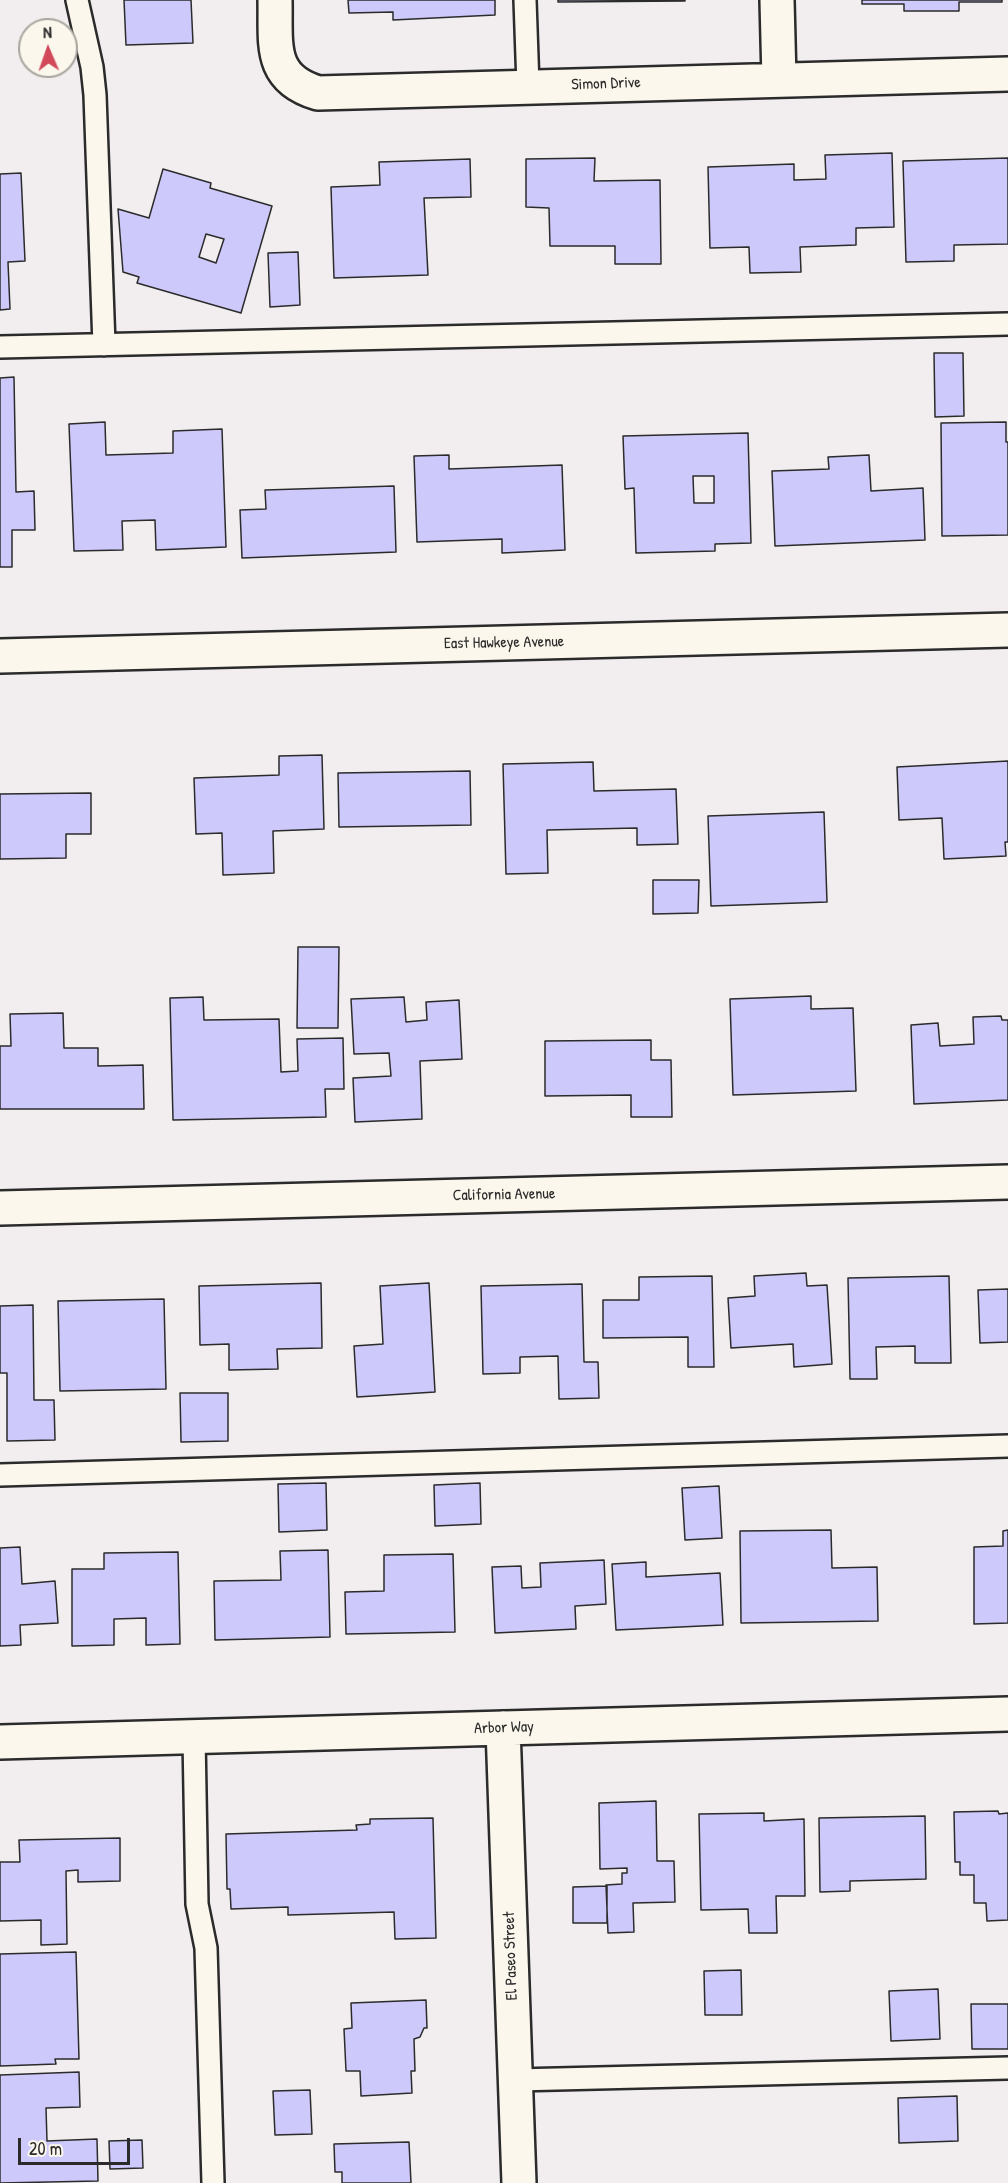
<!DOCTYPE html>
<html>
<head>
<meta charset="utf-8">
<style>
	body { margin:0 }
	#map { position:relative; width:1008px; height:2183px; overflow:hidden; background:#f2eeef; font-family:"Patrick Hand",sans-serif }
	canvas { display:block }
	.north { position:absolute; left:18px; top:18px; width:60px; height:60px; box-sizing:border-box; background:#fbf7ec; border:2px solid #a8a59f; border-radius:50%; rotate:358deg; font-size:16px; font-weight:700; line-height:24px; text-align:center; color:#2b2b2b }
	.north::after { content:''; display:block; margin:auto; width:21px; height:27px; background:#d1495b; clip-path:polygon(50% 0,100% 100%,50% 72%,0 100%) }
	.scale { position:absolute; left:18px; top:2138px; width:112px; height:27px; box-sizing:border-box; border:3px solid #2b2b2b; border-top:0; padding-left:8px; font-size:18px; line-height:21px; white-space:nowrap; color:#2b2b2b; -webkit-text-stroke:4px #fbf7ec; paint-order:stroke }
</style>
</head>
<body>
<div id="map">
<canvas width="1008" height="2183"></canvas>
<div class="north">N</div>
<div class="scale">20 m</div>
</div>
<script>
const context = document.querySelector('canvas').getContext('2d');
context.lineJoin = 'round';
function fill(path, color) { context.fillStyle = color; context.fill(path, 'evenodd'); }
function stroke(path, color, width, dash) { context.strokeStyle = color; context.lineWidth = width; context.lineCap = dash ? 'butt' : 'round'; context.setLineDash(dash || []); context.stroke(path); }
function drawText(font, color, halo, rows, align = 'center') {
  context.font = font + ' "Patrick Hand",sans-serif'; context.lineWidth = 4.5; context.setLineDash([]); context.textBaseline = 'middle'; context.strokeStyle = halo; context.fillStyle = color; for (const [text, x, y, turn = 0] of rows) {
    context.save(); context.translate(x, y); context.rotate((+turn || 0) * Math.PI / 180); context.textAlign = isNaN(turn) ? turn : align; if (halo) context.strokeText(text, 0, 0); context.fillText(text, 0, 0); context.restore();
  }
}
const building = new Path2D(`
	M124,0H191L193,43L126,45Z
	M348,0H495V15L393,20V12L349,13Z
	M558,0H685V1L558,2Z
	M862,0H1002V2H959V11H904V4H862Z
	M892,153L894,227L856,228V245L800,247L801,272L750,273L749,247L710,248L708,167L794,164V180L826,179L825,155Z
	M595,158L594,181L660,180L661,264H615V246H550L549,208L526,207V159Z
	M1008,158V244L954,245V261L906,262L903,161Z
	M470,159L471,197L424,198L428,275L334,278L331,187L380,185L379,162Z
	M163,169L211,183L210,188L272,206L241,313L137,283L139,277L123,272L118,209L149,218ZM206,234L224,239L216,263L199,257Z
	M21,173L25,261L8,262L10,309L0,310V174Z
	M298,252L300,305L270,307L268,253Z
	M934,353H963L964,416L935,417Z
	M14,377L16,492L34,491L35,530H12V567H0V378Z
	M105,422L106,455L173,453V431L222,429L226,547L156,550L155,520L122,521L123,550L74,551L69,424Z
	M1006,422V442H1008V535L942,536L941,423Z
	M748,433L751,543L715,544V551L636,553L634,488L625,489L623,436ZM693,476H714V503H694Z
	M449,455V469L562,465L565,550L502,553V539L417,542L414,456Z
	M869,455L871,491L923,488L925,540L775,546L772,471L829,469L828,457Z
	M394,486L396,552L242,558L240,510L266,509L265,490Z
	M322,755L324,829L273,831L274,873L223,875L222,833L196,834L194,778L279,775V756Z
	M1008,761V842H1005L1006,856L944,859L942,818L899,820L897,767Z
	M593,762L594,791L676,789L678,844L637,845V828L547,830L548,873L506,874L503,764Z
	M470,771L471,825L339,827L338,773Z
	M91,793V834H66V858L0,859V794Z
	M824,812L827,902L711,906L708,816Z
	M653,880H699L698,913L653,914Z
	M298,947H339L338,1028H297Z
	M811,996V1009L853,1008L856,1091L733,1095L730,999Z
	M203,997L204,1020L279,1019L281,1072L298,1071L297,1039L343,1038L344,1089H325L326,1117L173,1120L170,998Z
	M404,997L406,1022L427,1020L426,1002L459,1000L462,1059L420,1061L422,1119L355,1122L353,1078L391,1076L389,1053L354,1054L351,999Z
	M63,1013L64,1048H98V1066L143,1065L144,1109H0V1046H11L10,1014Z
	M1001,1016L1002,1020H1008V1100L914,1104L911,1025L938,1023L940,1046L974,1044L973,1017Z
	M651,1040V1060H671L672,1117H631V1095L545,1096V1041Z
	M806,1273L807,1286L827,1285L832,1364L794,1367L793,1344L731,1348L728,1298L755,1296L754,1276Z
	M712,1276L714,1367H688V1337L603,1338V1300H639V1277Z
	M949,1276L951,1363H915V1346L876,1347L877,1379H850L848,1278Z
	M321,1283L322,1348L277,1349L278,1369L229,1370V1344L200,1345L199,1286Z
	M429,1283L435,1392L357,1397L354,1346L383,1344L380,1286Z
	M582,1284L584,1362H598L599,1398L559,1399L558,1356L520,1357V1373L483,1374L481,1286Z
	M1008,1289V1342L980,1343L978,1290Z
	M164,1299L166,1389L60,1391L58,1301Z
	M33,1305L34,1400H54L55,1440L7,1441V1373H0V1306Z
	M180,1393H228V1441L181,1442Z
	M326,1483L327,1530L279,1532L278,1484Z
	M480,1483L481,1524L435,1526L434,1485Z
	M719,1486L722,1538L685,1540L682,1488Z
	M831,1530L832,1568L877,1567L878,1621L741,1623L740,1531Z
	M1008,1530V1623L974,1624V1547L1003,1546V1531Z
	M20,1547L22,1584L55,1581L58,1623L20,1625L21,1645L0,1646V1548Z
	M328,1550L330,1637L215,1640L214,1581L281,1580L280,1551Z
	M178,1552L180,1644L146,1645V1618L114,1619V1645L72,1646V1569H104V1553Z
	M453,1554L455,1632L346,1634L345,1592L384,1591V1555Z
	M604,1560L606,1604L575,1606L576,1629L495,1633L492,1567L521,1566L522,1588L541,1587L540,1563Z
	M646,1562V1577L720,1573L723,1625L616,1630L612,1564Z
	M656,1801L657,1861H674L675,1902L633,1903L634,1932L608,1933L606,1885L622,1884V1873H627V1868L600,1869L599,1803Z
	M998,1811L999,1814L1008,1813V1920L987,1921L986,1903H974V1875H960V1862H955L954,1812Z
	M764,1813V1821L804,1819L805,1896H776L777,1933H749L748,1909L701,1910L699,1814Z
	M925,1816L926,1879L850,1881V1891L820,1892L819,1818Z
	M433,1818L436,1938L395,1939L394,1912L288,1915V1907L231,1909L230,1889H227L226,1834L357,1830L356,1825L370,1824V1819Z
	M120,1838V1881L78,1882V1870L66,1871L67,1944L41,1945V1920L0,1921V1862H20L19,1840Z
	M607,1886V1923H573V1887Z
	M76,1952L79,2059H55L56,2064L0,2066V1954Z
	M741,1970L742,2015H705L704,1971Z
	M938,1989L940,2039L891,2041L889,1991Z
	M426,2000L427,2028H424L420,2037L414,2039L415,2071H411L412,2093L361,2096L360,2071H346L344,2029L352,2028L351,2003Z
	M971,2004H1008V2049H972Z
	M79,2072L80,2107L46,2108L47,2141L97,2139L98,2181L0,2183V2075Z
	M310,2090L312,2134L275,2135L273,2091Z
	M957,2096L958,2141L899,2143L898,2098Z
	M142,2140L143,2168L110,2169L109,2141Z
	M409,2142L411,2183H342V2172H335L334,2144Z`);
const lane = new Path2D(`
	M77,0L92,67L95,95L104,345
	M525,0L528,86
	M0,347L1008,324
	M0,1475L1008,1446
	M194,1737L197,1904L206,1948L213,2183
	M516,2080L1008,2068`);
const street = new Path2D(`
	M275,0C276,44 268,78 318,93L1008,74
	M777,0L779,80
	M0,1208L1008,1182
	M503,1728L519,2183
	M0,1742L1008,1714`);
const secondary = new Path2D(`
	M0,656L1008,630`);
const streetNames = [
	["Simon Drive",606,84,-2],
	["East Hawkeye Avenue",504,643,-1],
	["California Avenue",504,1195,-1],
	["Arbor Way",504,1728,-2],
	["El Paseo Street",511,1956,-92]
];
fill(building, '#cec9fb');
stroke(building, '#2b2b2b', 1.5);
stroke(lane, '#2b2b2b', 26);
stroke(street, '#2b2b2b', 38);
stroke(secondary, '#2b2b2b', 38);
stroke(lane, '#fbf7ec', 21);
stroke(street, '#fbf7ec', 33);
stroke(secondary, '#fbf7ec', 33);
drawText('16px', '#2b2b2b', '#fbf7ec', streetNames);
</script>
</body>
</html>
